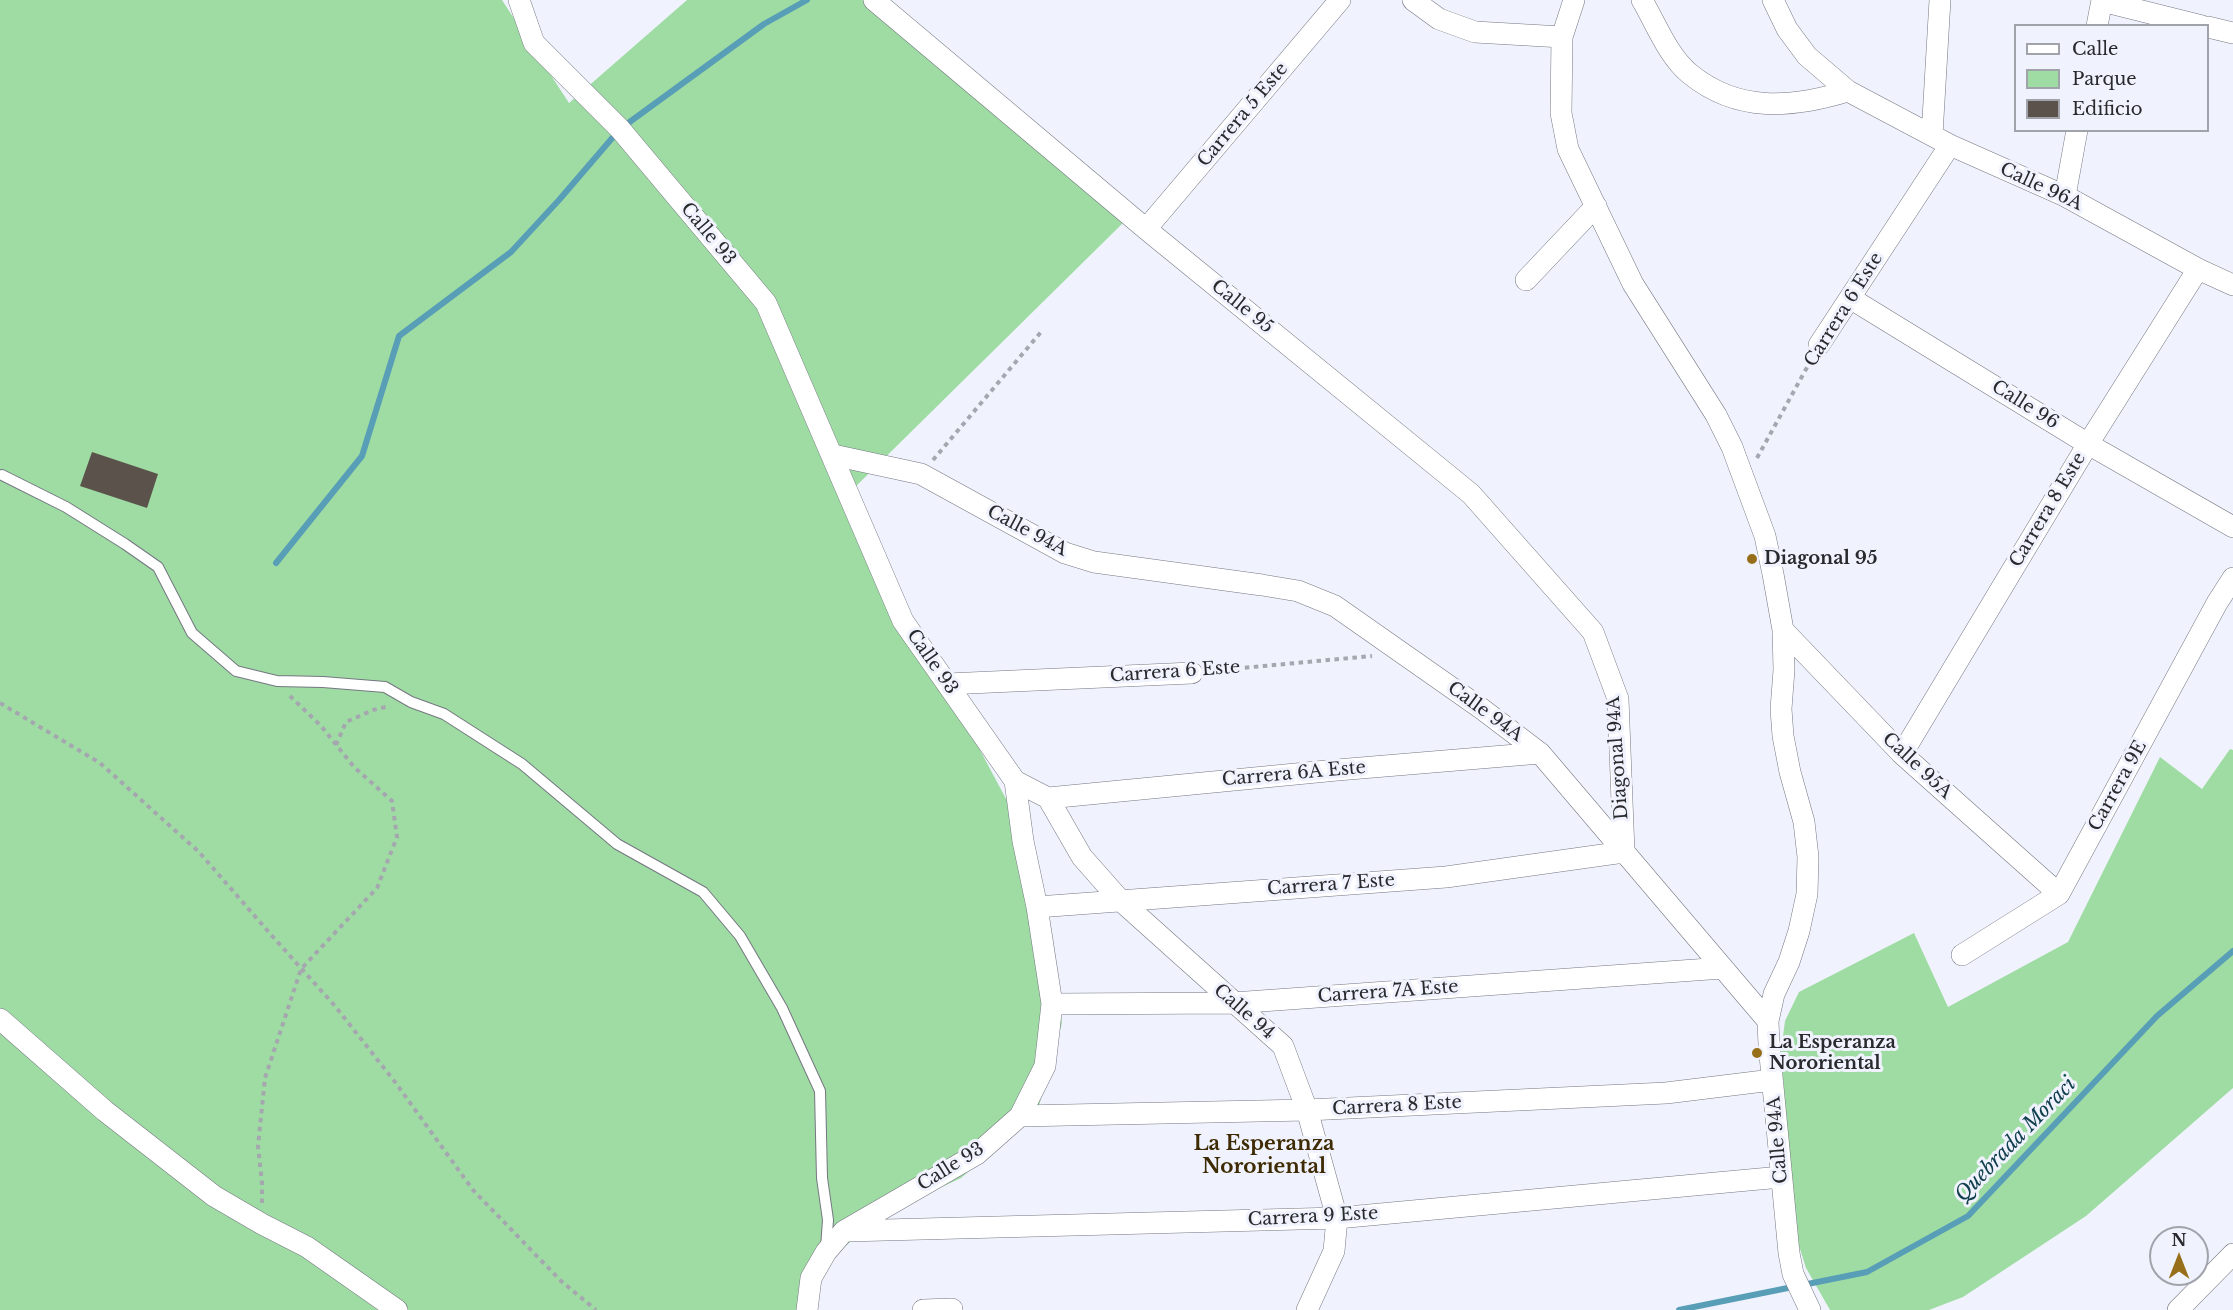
<!DOCTYPE html>
<html>
<head>
<meta charset="utf-8">
<style>
	body { margin:0 }
	#map { position:relative; width:2233px; height:1310px; overflow:hidden; background:#f0f3fd; font-family:"Libre Baskerville",serif }
	canvas { display:block }
	.legend { position:absolute; left:2014px; top:24px; width:195px; height:108px; box-sizing:border-box; background:#f0f3fd; border:2px solid #a0a3aa; margin:0; padding:8px 10px; list-style:none; font-size:18px; color:#282a2e }
	.legend li { display:flex; align-items:center; gap:12px; height:30px }
	.legend b { width:30px; border:2px solid #a0a3aa }
	.north { position:absolute; left:2149px; top:1226px; width:60px; height:60px; box-sizing:border-box; background:#f0f3fd; border:2px solid #a0a3aa; border-radius:50%; rotate:0deg; font-size:16px; font-weight:700; line-height:24px; text-align:center; color:#282a2e }
	.north::after { content:''; display:block; margin:auto; width:21px; height:27px; background:#976f1b; clip-path:polygon(50% 0,100% 100%,50% 72%,0 100%) }
</style>
</head>
<body>
<div id="map">
<canvas width="2233" height="1310"></canvas>
<ul class="legend">
<li><b style="height:8px;background:#fff"></b>Calle</li>
<li><b style="height:16px;background:#9fdca3"></b>Parque</li>
<li><b style="height:16px;background:#5b534b"></b>Edificio</li>
</ul>
<div class="north">N</div>
</div>
<script>
const context = document.querySelector('canvas').getContext('2d');
context.lineJoin = 'round';
function fill(path, color) { context.fillStyle = color; context.fill(path, 'evenodd'); }
function stroke(path, color, width, dash) { context.strokeStyle = color; context.lineWidth = width; context.lineCap = dash ? 'butt' : 'round'; context.setLineDash(dash || []); context.stroke(path); }
function drawText(font, color, halo, rows, align = 'center') {
  context.font = font + ' "Libre Baskerville",serif'; context.lineWidth = 6; context.setLineDash([]); context.textBaseline = 'middle'; context.strokeStyle = halo; context.fillStyle = color; for (const [text, x, y, turn = 0] of rows) {
    context.save(); context.translate(x, y); context.rotate((+turn || 0) * Math.PI / 180); context.textAlign = isNaN(turn) ? turn : align; if (halo) context.strokeText(text, 0, 0); context.fillText(text, 0, 0); context.restore();
  }
}
const green = new Path2D(`
	M0,0H502L569,103L687,0H882L1124,222L845,497L1012,810L1048,933L1062,1023L1037,1113L961,1178L884,1214L819,1268L809,1310H0Z
	M2230,749L2233,750V1088L2086,1216L1963,1297L1929,1310H1830L1806,1268L1795,1233L1781,1051L1785,1021L1799,992L1914,933L1948,1007L2068,942L2160,757L2202,789Z`);
const stream = new Path2D(`
	M276,563L362,456L399,336L511,252L559,200L620,129L764,24L807,0
	M1679,1310L1867,1272L1968,1216L2157,1016L2233,951`);
const building = new Path2D(`
	M92,452L158,474L147,508L80,486Z`);
const path = new Path2D(`
	M1757,458L1810,362
	M933,460L1041,332
	M1209,671L1372,656
	M0,703L100,763L199,852L273,937L335,1006L395,1082L473,1190L561,1281L596,1310
	M336,745L346,722L373,710L390,706
	M262,1203V1183L258,1146L265,1078L301,969L377,888L397,837L392,801L354,767L321,726L290,696`);
const service = new Path2D(`
	M2,475L66,507L125,544L158,567L192,633L236,671L277,681L323,682L385,687L411,702L444,714L522,764L617,844L703,892L740,936L782,1008L820,1091L822,1178L828,1220L826,1248`);
const minor = new Path2D(`
	M519,0L534,43L620,129L766,303L903,621L1015,781L1023,841L1037,907L1052,1004L1045,1066L1020,1116L977,1154L844,1231L826,1252L811,1278L807,1310
	M874,0L1146,229L1471,494L1593,632L1618,699L1624,852L1446,877L1037,907
	M1413,0L1439,19L1475,32L1562,37
	M1574,0L1562,37L1561,113L1568,149L1633,284L1716,415L1732,447L1765,536L1773,574L1783,630L1784,670L1781,709L1783,736L1790,772L1804,822L1808,857L1807,894L1799,931L1789,962L1774,994L1768,1021L1769,1045L1789,1253L1793,1274L1810,1310
	M1642,0C1656,24 1668,56 1690,74C1738,113 1792,108 1848,91
	M1773,0L1787,29L1807,56L1848,91L1950,145L2065,196L2198,269L2233,285
	M2102,1L2202,26
	M2097,26L2102,0
	M2208,27L2233,33
	M1932,135L1940,0
	M2065,196L2077,130
	M1146,229L1340,0
	M1526,280L1596,206
	M1850,298L2088,444L2233,527
	M1819,345L1950,145
	M833,455L921,474L1065,553L1094,562L1262,585L1298,591L1335,606L1482,709L1540,753L1768,1021
	M1783,630L1902,754L2059,894
	M947,684L1192,673
	M1902,754L2088,444L2198,269
	M1015,781L1048,798L1082,857L1120,900L1283,1046L1307,1110L1337,1218L1334,1251L1307,1310
	M1048,798L1337,770L1540,753
	M1962,955L2059,894L2217,603L2233,578
	M1052,1004L1233,1003L1723,968
	M0,1019L105,1111L214,1196L262,1224L307,1247L397,1310
	M1020,1116L1307,1110L1666,1093L1772,1080
	M847,1231L1337,1218L1781,1177
	M923,1310L952,1309
	M2178,1310L2233,1254`);
const markers = [
	[1752,559,6,"#976f1b"],
	[1757,1053,6,"#976f1b"]
];
const streetNames = [
	["Carrera 5 Este",1243,115,-50],
	["Calle 96A",2041,187,25],
	["Calle 93",708,234,50],
	["Calle 95",1242,307,39],
	["Carrera 6 Este",1844,310,-58],
	["Calle 96",2025,405,32],
	["Carrera 8 Este",2048,510,-59],
	["Calle 94A",1027,531,28],
	["Calle 93",932,662,55],
	["Carrera 6 Este",1175,672,-4],
	["Calle 94A",1485,712,36],
	["Diagonal 94A",1618,758,-94],
	["Calle 95A",1917,766,43],
	["Carrera 6A Este",1294,774,-5],
	["Carrera 9E",2118,786,-61],
	["Carrera 7 Este",1331,885,-4],
	["Carrera 7A Este",1388,992,-4],
	["Calle 94",1244,1012,41],
	["Carrera 8 Este",1397,1106,-3],
	["Calle 94A",1778,1140,-95],
	["Calle 93",951,1167,-32],
	["Carrera 9 Este",1313,1217,-3]
];
const poiNames = [
	["Diagonal 95",1764,559],
	["La Esperanza",1769,1043],
	["Nororiental",1769,1064]
];
const waterNames = [
	["Quebrada Moraci",2016,1140,-46]
];
const neighbourhoodNames = [
	["La Esperanza",1264,1144],
	["Nororiental",1264,1167]
];
fill(green, '#9fdca3');
stroke(stream, '#589eb7', 6);
fill(building, '#5b534b');
stroke(service, '#747781', 12);
stroke(minor, '#747781', 22);
stroke(path, '#a5a7af', 4, [4.5, 4.5]);
stroke(service, '#fff', 10);
stroke(minor, '#fff', 21);
for (const [x, y, r, color] of markers) { const dot = new Path2D(); dot.arc(x, y, r, 0, 2 * Math.PI); context.fillStyle = color; context.fill(dot); stroke(dot, '#f0f3fd', 2); }
drawText('18px', '#282a2e', '#f0f3fd', streetNames);
drawText('bold 18px', '#282a2e', '#f0f3fd', poiNames, 'left');
drawText('italic 20px', '#123f4d', '#f0f3fd', waterNames);
drawText('bold 20px', '#3f2b03', '#f0f3fd', neighbourhoodNames);
</script>
</body>
</html>
